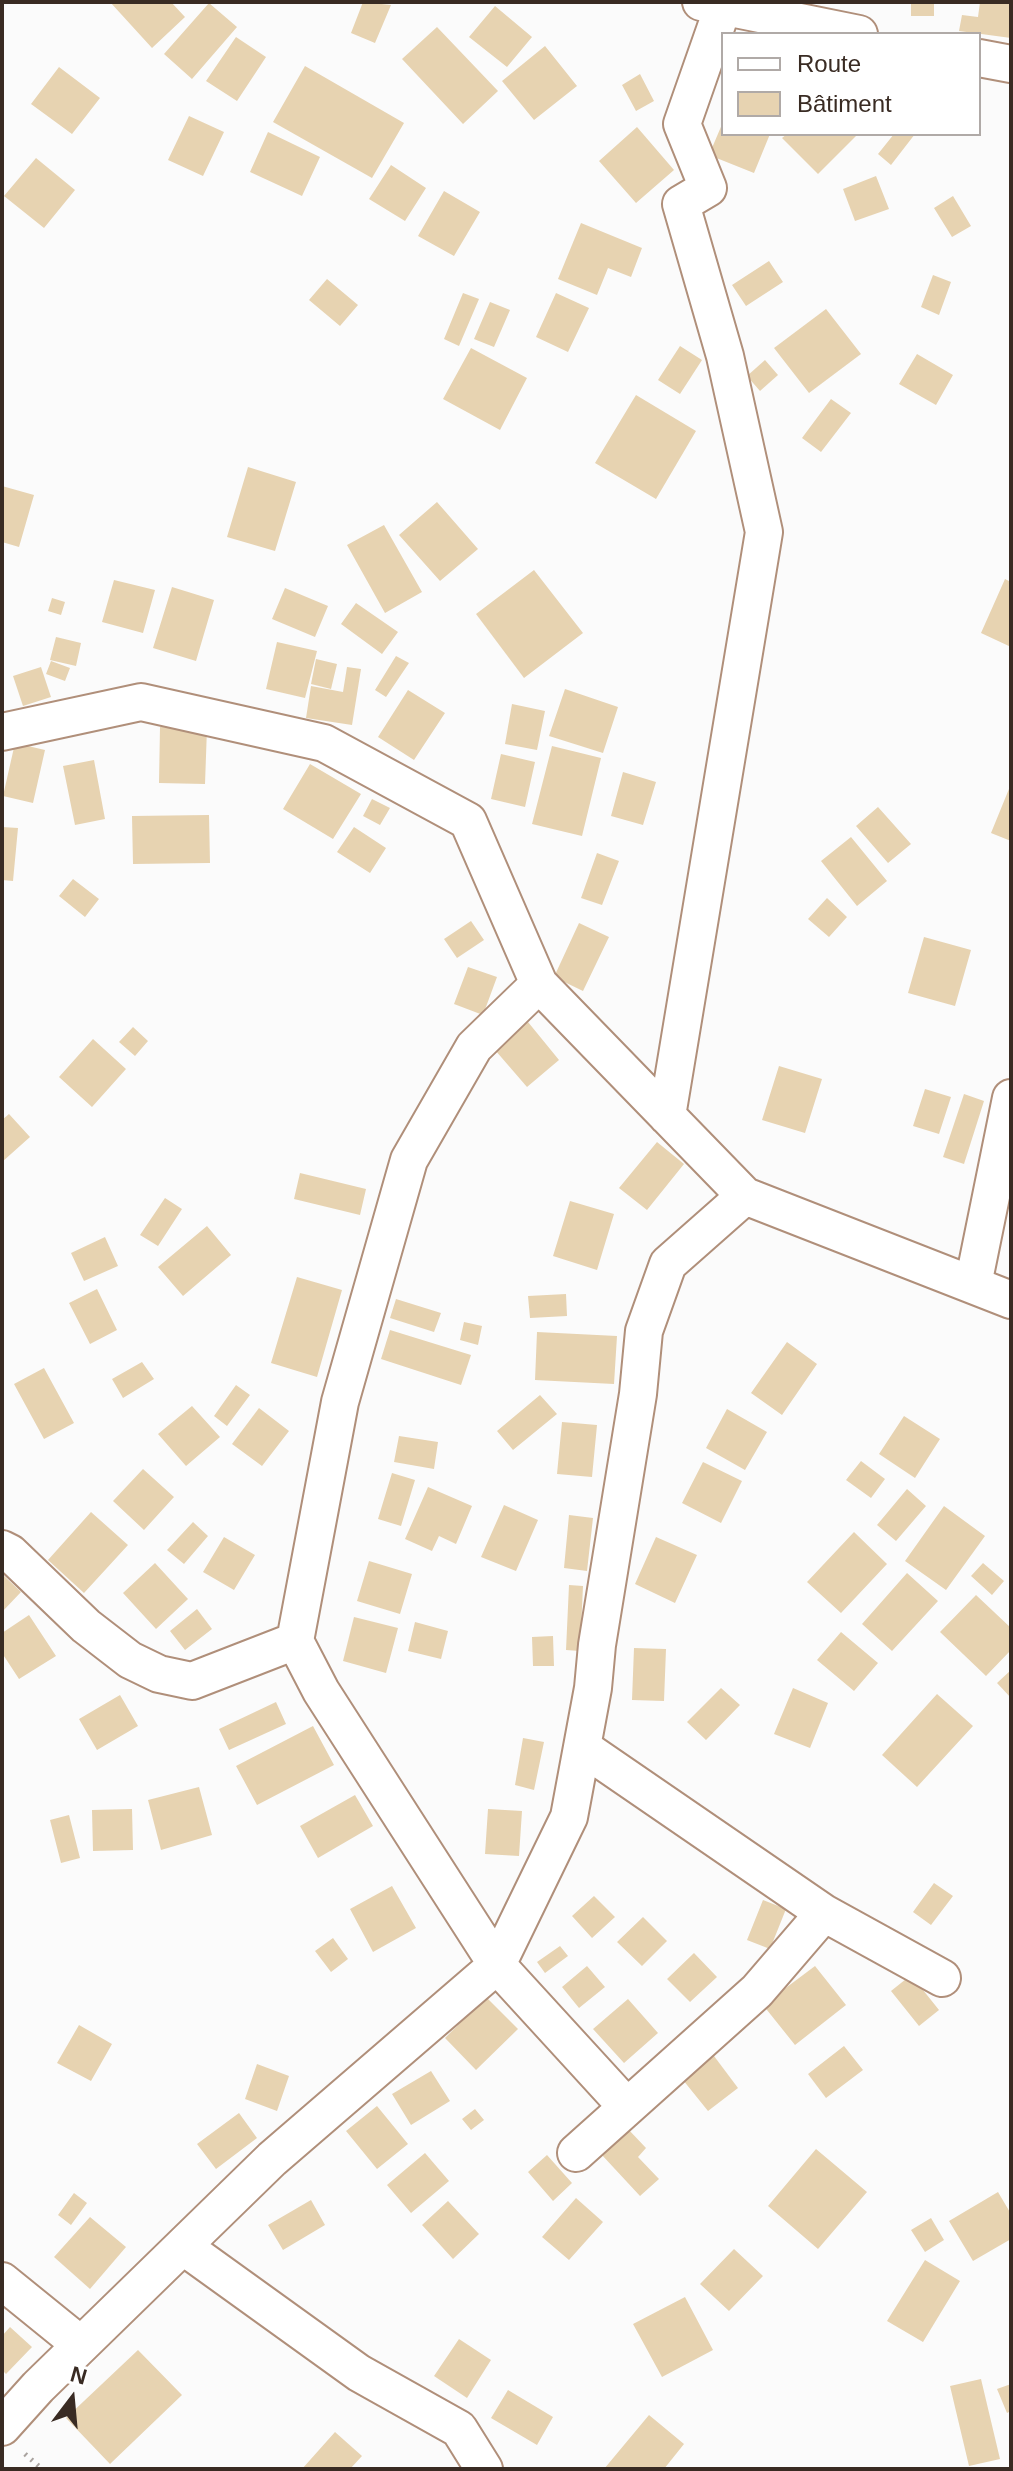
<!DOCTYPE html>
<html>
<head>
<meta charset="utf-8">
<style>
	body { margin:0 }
	#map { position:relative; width:1013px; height:2471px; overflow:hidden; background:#fbfbfb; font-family:Arial,sans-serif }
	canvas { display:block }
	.frame { position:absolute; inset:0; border:4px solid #392b23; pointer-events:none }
	.legend { position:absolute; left:721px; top:32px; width:260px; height:104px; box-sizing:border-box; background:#fff; border:2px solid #b0aaa7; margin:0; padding:10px 14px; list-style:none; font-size:24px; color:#392b23 }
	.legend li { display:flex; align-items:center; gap:16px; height:40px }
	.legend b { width:40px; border:2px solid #b0aaa7 }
	.north { position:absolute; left:32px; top:2359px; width:80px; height:80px; -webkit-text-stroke:6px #fff; paint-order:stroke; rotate:16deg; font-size:22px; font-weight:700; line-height:32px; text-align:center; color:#392b23 }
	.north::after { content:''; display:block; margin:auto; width:28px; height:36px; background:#392b23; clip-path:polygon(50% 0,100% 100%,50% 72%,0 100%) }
</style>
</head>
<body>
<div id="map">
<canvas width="1013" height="2471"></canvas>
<div class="frame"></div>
<ul class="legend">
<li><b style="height:10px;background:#fff"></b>Route</li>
<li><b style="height:22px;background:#e7d3b1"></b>Bâtiment</li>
</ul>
<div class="north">N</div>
</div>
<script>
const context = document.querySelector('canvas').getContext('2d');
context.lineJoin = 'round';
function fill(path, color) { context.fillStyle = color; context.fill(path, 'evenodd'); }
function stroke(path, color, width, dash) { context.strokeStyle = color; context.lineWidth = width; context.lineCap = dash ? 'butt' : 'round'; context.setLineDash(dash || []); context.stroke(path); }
const building = new Path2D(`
	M110,2H171L185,17L152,48Z
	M363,2L391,5L375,43L351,33Z
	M911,2H934V16H911Z
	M980,2H1011V38L959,31L962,15L978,17Z
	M209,3L237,27L192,79L164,54Z
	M495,6L532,37L507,67L469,37Z
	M437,27L498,91L463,124L402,59Z
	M236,37L266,57L237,101L206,81Z
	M545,46L577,86L534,120L502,81Z
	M305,66L404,123L372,178L273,122Z
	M59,67L100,98L72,134L31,104Z
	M640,74L654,101L636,111L622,85Z
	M189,116L224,132L203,176L168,160Z
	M723,122V134H770L754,173L709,155Z
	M637,127L674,170L636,203L599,161Z
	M268,132L320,157L302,196L250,172Z
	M787,134H858L818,174L782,138Z
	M894,134H915L891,165L878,154Z
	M36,158L75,190L44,228L4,196Z
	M391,165L426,188L405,221L369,199Z
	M876,176L889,209L855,221L843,189Z
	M444,191L480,212L454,256L418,236Z
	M953,196L971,226L952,237L934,208Z
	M581,223L642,248L631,277L608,268L597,295L558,279Z
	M769,261L783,282L746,306L732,285Z
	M933,275L951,282L939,315L921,307Z
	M327,279L358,305L340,326L309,300Z
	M463,293L479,299L459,346L444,339Z
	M556,293L589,308L568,352L536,337Z
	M490,302L510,310L494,347L474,339Z
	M826,309L861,354L809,393L774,348Z
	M680,346L702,360L680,394L658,380Z
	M471,348L527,378L500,430L443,399Z
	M917,354L953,375L936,405L899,384Z
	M765,360L778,375L760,391L747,376Z
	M636,395L696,431L656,499L595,463Z
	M831,399L851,413L821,452L802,438Z
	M248,467L296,482L275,551L227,537Z
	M2,486L34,495L19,547L2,542Z
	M437,502L478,549L440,581L399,535Z
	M384,525L422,592L385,613L347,545Z
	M534,570L583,633L524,678L476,614Z
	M1005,579L1011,582V647L981,633Z
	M114,580L155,590L143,633L102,622Z
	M172,587L214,600L196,661L153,648Z
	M285,588L328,606L315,637L272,619Z
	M52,598L65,602L61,615L48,611Z
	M356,603L398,632L382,654L341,624Z
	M56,637L81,643L76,666L50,660Z
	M277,642L317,651L305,698L266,689Z
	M396,656L409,663L386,697L375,690Z
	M316,659L337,664L331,689L311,684Z
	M51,661L70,668L65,681L46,674Z
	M41,667L51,697L23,706L13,676Z
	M347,667L361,669L352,725L306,718L311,686L343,692Z
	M565,689L618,707L603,753L549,736Z
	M408,690L445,713L414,760L378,737Z
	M512,704L545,711L537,750L505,744Z
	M160,727L207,728L205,784L159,783Z
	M15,743L45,750L33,803L3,796Z
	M552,746L601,758L582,836L532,824Z
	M501,754L535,762L525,807L491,799Z
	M94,760L105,819L75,825L63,766Z
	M310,764L361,794L333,839L283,809Z
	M623,772L656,782L643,825L611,816Z
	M1011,784V841L991,833Z
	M372,799L390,808L380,825L363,816Z
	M878,807L911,844L888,863L856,826Z
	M209,815L210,863L133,864L132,816Z
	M2,827L18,828L13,881L2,880Z
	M354,827L386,848L370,873L337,852Z
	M851,837L887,881L857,906L821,861Z
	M597,853L619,861L602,905L581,898Z
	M73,879L99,899L85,917L59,896Z
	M827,898L847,917L829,937L808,919Z
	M471,921L484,940L457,958L444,939Z
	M579,923L609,937L583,991L554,977Z
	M924,937L971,950L955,1006L908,993Z
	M468,967L497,977L483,1015L454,1004Z
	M528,1022L559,1060L527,1087L495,1050Z
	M133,1027L148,1041L135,1056L119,1042Z
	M93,1039L126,1069L92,1107L59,1077Z
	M779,1066L822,1079L805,1133L762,1120Z
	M925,1089L951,1097L939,1134L913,1126Z
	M964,1094L984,1101L964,1164L943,1157Z
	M9,1114L30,1137L2,1162V1120Z
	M657,1142L684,1164L647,1210L619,1188Z
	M300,1173L366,1189L360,1215L294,1199Z
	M165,1198L182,1209L158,1246L140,1235Z
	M570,1201L614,1214L597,1270L553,1256Z
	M207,1226L231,1255L183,1296L158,1267Z
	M105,1237L118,1266L84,1281L71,1253Z
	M297,1277L342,1290L317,1377L271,1363Z
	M97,1289L117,1330L90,1344L69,1303Z
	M566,1294L567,1316L530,1318L528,1296Z
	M396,1299L441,1313L434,1332L390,1318Z
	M464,1322L482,1326L478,1345L460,1340Z
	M390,1330L471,1355L461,1385L381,1359Z
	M537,1332L617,1336L614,1384L535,1380Z
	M787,1342L817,1364L782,1415L751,1393Z
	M142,1362L154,1379L123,1398L112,1379Z
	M44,1368L74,1423L44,1439L14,1384Z
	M236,1385L250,1395L227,1426L214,1416Z
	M540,1395L557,1414L513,1450L497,1431Z
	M192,1406L220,1437L186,1466L158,1434Z
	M259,1408L289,1431L262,1466L232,1444Z
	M727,1409L767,1432L745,1470L706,1448Z
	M904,1416L940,1439L915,1478L879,1454Z
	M562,1422L597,1425L592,1477L557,1474Z
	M399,1436L438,1442L434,1469L394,1462Z
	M861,1461L885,1479L871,1498L846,1480Z
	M703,1462L742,1481L721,1523L682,1503Z
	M143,1469L174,1497L144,1530L113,1501Z
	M392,1473L415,1480L401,1526L378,1519Z
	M428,1487L472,1506L456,1544L439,1536L432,1551L405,1539Z
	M907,1489L926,1506L896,1541L877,1525Z
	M504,1505L538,1520L516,1571L481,1557Z
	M944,1506L985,1536L946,1590L905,1561Z
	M91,1512L128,1545L84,1593L48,1560Z
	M569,1515L593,1518L587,1571L564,1568Z
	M193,1522L208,1536L184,1564L167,1550Z
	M854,1532L887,1564L841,1613L807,1582Z
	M224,1537L255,1555L234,1590L203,1572Z
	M656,1537L697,1555L675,1603L635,1584Z
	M369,1561L412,1574L400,1614L357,1601Z
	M155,1563L188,1599L156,1629L123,1593Z
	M983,1563L1004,1581L992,1595L971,1576Z
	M907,1573L938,1601L892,1651L862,1624Z
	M2,1574L21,1592L2,1612Z
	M569,1585L583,1586L580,1651L566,1650Z
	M976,1595L1011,1628V1650L986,1676L940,1632Z
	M197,1609L212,1629L185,1650L170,1631Z
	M29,1615L56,1656L19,1679L2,1653V1633Z
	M354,1617L398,1628L386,1673L343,1661Z
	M415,1622L448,1631L441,1659L408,1651Z
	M841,1632L878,1663L854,1691L817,1660Z
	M553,1636L554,1666H533L532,1637Z
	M634,1648L666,1649L664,1701L632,1700Z
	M1011,1670V1698L997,1683Z
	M721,1688L740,1705L706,1740L687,1722Z
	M793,1688L828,1703L810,1748L774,1734Z
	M937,1694L973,1726L917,1787L882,1755Z
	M120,1695L138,1726L97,1750L79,1719Z
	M276,1702L286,1724L229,1750L219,1729Z
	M313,1726L334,1765L257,1805L236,1766Z
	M523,1738L544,1742L534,1790L515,1785Z
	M199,1787L212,1835L161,1850L148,1800Z
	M355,1795L373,1826L318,1858L300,1826Z
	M132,1809L133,1850L93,1851L92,1810Z
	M488,1809L522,1811L519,1856L485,1854Z
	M69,1815L80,1858L61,1863L50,1820Z
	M934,1883L953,1896L931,1925L913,1912Z
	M392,1886L416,1928L373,1952L350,1909Z
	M594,1896L615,1917L592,1938L572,1916Z
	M763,1900L786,1909L770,1949L747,1940Z
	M643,1917L667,1941L642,1966L617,1942Z
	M333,1938L348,1959L331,1972L315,1951Z
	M560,1946L568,1956L545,1973L537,1962Z
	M694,1953L717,1977L690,2002L667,1979Z
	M587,1966L605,1987L579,2008L562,1987Z
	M815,1966L846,2005L795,2045L763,2005Z
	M911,1975L939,2010L919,2026L891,1991Z
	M486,1997L518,2029L476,2070L445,2038Z
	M628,1999L658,2033L624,2063L593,2029Z
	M79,2025L112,2044L91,2081L57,2063Z
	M844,2046L863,2070L826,2098L808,2074Z
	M714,2056L738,2088L708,2111L683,2080Z
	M257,2064L289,2076L277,2111L245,2099Z
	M431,2071L450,2101L411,2125L392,2094Z
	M377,2106L408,2144L377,2169L346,2131Z
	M475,2109L484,2120L471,2130L462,2119Z
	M239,2113L257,2138L216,2169L197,2144Z
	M628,2129L646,2148L638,2157L659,2179L640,2196L601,2154Z
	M816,2149L867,2192L818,2249L768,2206Z
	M425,2153L449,2181L411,2213L387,2185Z
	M547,2155L572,2183L553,2201L528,2172Z
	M998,2192L1011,2214V2239L973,2261L949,2221Z
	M74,2193L87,2203L71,2225L58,2215Z
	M576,2198L603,2222L569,2260L542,2237Z
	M311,2200L325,2225L283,2250L268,2225Z
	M448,2201L479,2234L453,2259L422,2225Z
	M90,2217L126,2247L90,2289L54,2257Z
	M931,2218L944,2240L925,2252L911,2230Z
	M734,2249L763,2276L729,2311L700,2284Z
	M925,2260L960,2281L923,2342L887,2321Z
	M685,2297L713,2350L662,2377L633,2324Z
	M10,2327L32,2347L6,2374L2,2370V2336Z
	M459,2339L491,2360L467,2398L434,2376Z
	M138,2350L182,2395L110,2464L66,2418Z
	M981,2379L1000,2459L969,2466L950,2386Z
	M1011,2384V2411L1007,2413L997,2389Z
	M508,2390L553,2417L537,2445L491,2418Z
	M649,2415L684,2444L664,2469H604Z
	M335,2432L362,2456L350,2469H302Z`);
const path = new Path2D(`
	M25,2454L42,2469`);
const minor = new Path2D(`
	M701,2L859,34
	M979,58L1011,64
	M2,732L141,702L324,743L468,821L539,984L745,1196L668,1264L644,1331L638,1394L597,1645L593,1688L569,1817L497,1965L272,2159L38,2387L2,2427
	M539,984L474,1047L409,1160L340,1402L295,1641L321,1691L497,1965L627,2107
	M667,1116L764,532L725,356L681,204L708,188L682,124L723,7
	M745,1196L1011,1300
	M973,1285L1011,1098
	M2,1549L10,1553L86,1626L130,1660L159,1674L192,1681L295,1641
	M582,1747L824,1913L942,1978
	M576,2153L757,1991L824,1913
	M184,2247L359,2373L459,2429L484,2469
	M2,2281L81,2345`);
fill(building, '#e7d3b1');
stroke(minor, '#b08f7a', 40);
stroke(path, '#a9a39f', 5, [2, 6]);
stroke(minor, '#fff', 36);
</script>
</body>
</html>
